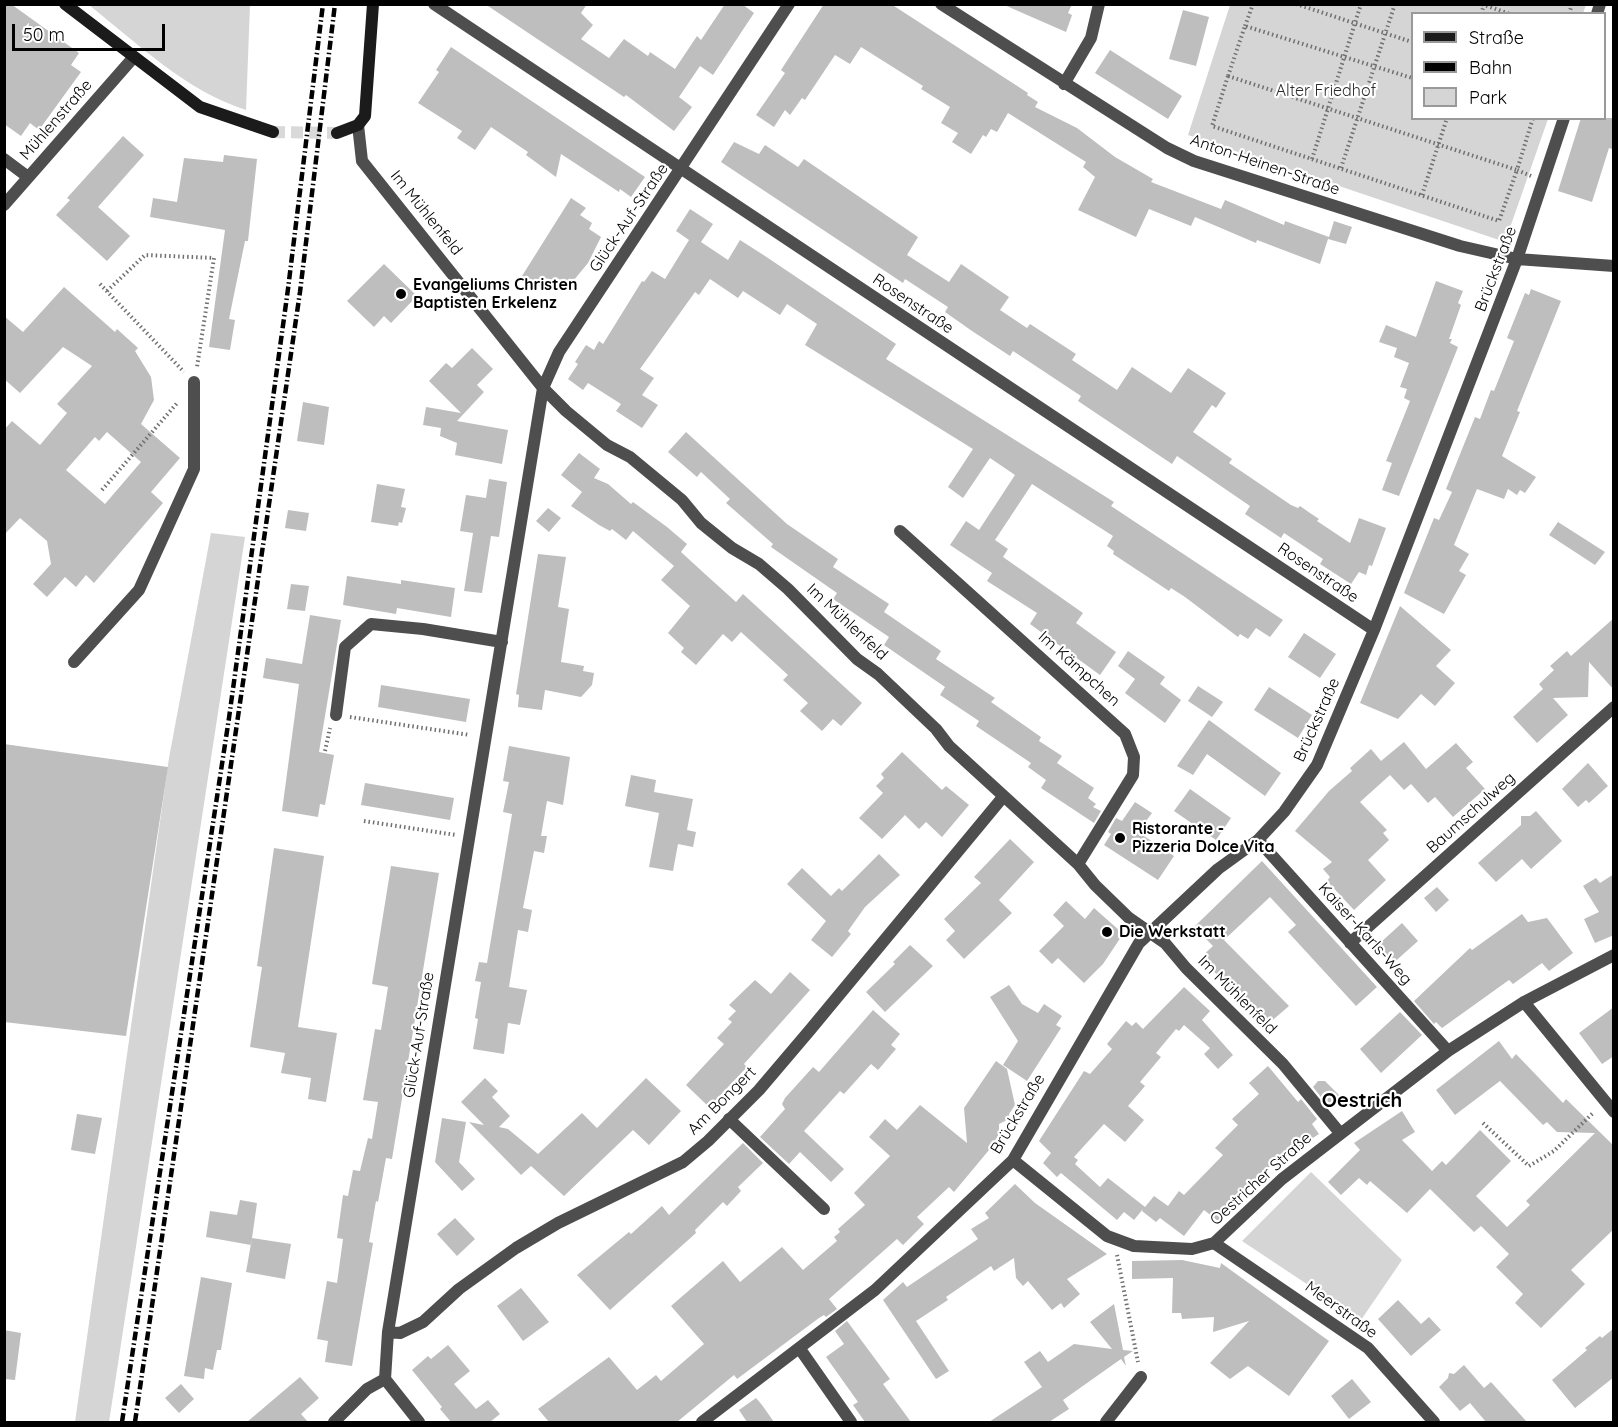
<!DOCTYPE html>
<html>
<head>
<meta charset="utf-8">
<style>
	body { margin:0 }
	#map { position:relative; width:1618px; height:1427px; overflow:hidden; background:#fff; font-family:Quicksand,sans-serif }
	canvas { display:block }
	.frame { position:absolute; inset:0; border:6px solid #000; pointer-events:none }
	.legend { position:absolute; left:1411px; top:12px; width:195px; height:108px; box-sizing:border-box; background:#fff; border:2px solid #999; margin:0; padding:8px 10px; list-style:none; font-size:18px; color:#000 }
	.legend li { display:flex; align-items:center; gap:12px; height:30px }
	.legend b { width:30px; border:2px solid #999 }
	.scale { position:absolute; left:12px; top:24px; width:153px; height:27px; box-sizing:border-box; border:3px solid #000; border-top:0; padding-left:8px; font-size:18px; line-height:21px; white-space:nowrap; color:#000; -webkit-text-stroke:4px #fff; paint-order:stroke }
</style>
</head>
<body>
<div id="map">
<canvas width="1618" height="1427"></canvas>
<div class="frame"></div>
<ul class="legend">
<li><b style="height:8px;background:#1b1b1b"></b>Straße</li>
<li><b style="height:8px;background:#000"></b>Bahn</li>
<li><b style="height:16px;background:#d5d5d5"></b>Park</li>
</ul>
<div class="scale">50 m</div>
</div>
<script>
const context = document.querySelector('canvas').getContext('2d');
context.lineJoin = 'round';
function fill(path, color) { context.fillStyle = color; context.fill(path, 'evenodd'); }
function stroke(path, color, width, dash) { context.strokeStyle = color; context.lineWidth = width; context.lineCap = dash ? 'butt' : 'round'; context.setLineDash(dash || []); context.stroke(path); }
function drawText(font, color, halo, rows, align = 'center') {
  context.font = font + ' Quicksand,sans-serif'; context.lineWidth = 4.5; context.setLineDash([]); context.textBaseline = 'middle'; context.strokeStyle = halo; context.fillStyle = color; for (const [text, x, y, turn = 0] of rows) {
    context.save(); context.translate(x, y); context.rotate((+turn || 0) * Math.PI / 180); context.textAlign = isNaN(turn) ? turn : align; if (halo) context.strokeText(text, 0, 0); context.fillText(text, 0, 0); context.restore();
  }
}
const green = new Path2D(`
	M89,5H250L246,110C186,91 137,43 89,5Z
	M1230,5H1586L1583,13L1412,14V118L1548,119L1505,242L1188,135Z
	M211,533L245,537L109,1422H75L169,758Z
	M1311,1172L1402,1260L1361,1320L1242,1241Z`);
const building = new Path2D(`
	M4,4H11L79,53L71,65L81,72L39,130L30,123L21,136L4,124Z
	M485,4H587L581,13L593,25L581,39L609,58L624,39L648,56L650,52L675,69L697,36L701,40L725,4H742L754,13L713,75L700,66L679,97L692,107L674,131L626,95L624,97Z
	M824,4H891L1028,93L1027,95L1038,102L1035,107L1077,128L1115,157L1153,179L1151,182L1221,209L1225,200L1284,225L1285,221L1329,237L1334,221L1352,227L1346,244L1328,239L1320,264L1257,240L1256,243L1195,217L1191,226L1149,209L1136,237L1078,210L1095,177L1083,167L1086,162L1008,113L997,132L991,129L986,137L983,135L971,154L952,142L958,133L941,123L950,107L921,89L923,86L861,47L850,64L835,55L805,100L802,98L790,115L785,110L774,127L756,115L785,73L781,70Z
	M1002,4H1072L1068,13L1072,15L1066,32Z
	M1183,10L1209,17L1196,66L1169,59Z
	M451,47L645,177L631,197L620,189L619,192L561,154L556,177L526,155L528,152L491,127L475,150L457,138L462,131L418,103L439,72L436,70Z
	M1110,50L1182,96L1168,119L1095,73Z
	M1581,118H1614V150L1609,148L1592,202L1558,191Z
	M123,136L144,155L98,207L130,236L107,261L56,215L70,200L67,198Z
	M734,142L759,154L765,145L798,167L804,159L918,237L907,255L949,282L961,264L1009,297L1000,310L1027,328L1030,324L1076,354L1072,360L1117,390L1132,367L1171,393L1188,368L1226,393L1216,408L1212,405L1193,432L1232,459L1229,463L1291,505L1298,508L1300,506L1310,513L1319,519L1317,521L1350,543L1359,518L1386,528L1372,566L1369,565L1366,575L1359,572L1351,584L1320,564L1323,559L1284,533L1281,538L1245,514L1250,506L1177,456L1172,464L1078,401L1081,396L1013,351L1010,356L972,331L945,312L948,307L905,279L903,283L721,162Z
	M224,155L257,159L248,241H245L229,319L235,320L230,350L209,347L225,230L150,217L153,198L177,202L184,158L223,162Z
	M571,198L586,208L580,215L592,223L589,229L601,237L588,263L569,286L556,277L553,282L546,278L540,287L522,276Z
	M690,209L713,224L701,242L728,260L740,240L765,256L896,344L886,359L1114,502L1111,506L1283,620L1270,637L1256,628L1248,639L1240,634L1238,637L1185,597L1171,588L1169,591L1113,554L1114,551L1107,546L1113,536L1032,484L995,540L1008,549L1003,557L1083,613L1076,623L1116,652L1100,675L1030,624L1037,613L987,581L992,573L950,545L966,521L979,530L1015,475L990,458L963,498L948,487L973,449L805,345L817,324L787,304L780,315L743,291L738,298L710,279L699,295L695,292L640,369L654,378L642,395L658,405L642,428L616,411L621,404L588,383L583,390L568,379L578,364L575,362L586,345L594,350L599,341L603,344L642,281L644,282L652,271L665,279L689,240L676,231Z
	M384,264L417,296L391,323L384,316L374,327L347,301Z
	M1436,281L1463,291L1458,303L1461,305L1449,339H1452L1450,343L1458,347L1399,496L1382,490L1392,463L1386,461L1410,401L1404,398L1407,389L1400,387L1409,363L1394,357L1397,348L1379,342L1386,325L1416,337Z
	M64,287L115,332L117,329L138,348L135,351L151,377L154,400L141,424L180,458L151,492L163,503L94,583L86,575L76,587L65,577L47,597L33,584L51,564L47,541L20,518L4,535V430L12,421L40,445L67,413L57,404L92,366L63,347L20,393L4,379V316L23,332ZM107,432L141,462L105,504L66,470L95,437L99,441Z
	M1531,289L1561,301L1517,411L1520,412L1502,456L1536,477L1525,493L1520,490L1517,495L1508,489L1504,499L1477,489L1454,545L1469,554L1459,571L1466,575L1444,614L1404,593L1434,518L1439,520L1452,492L1446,489L1475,417L1480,419L1491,390L1494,391L1514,341L1507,338L1525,293L1529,295Z
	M472,348L493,369L477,385L484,392L457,421L508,430L502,464L455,455L457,443L440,436L441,428L423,425L426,407L461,413L429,381L446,363L452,368Z
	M303,402L329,407L324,445L297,441Z
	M686,432L787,524L838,559L833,567L889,604L884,612L941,651L936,659L995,698L991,702L1041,737L1039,741L1062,756L1057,763L1094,788L1088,798L1096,804L1093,807L1101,811L1094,823L1041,788L1046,780L1028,767L1031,763L976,726L979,721L940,695L945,687L884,645L889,637L833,599L837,593L771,547L773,544L726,503L730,499L701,472L697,477L668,452Z
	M579,453L600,469L594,478L608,484L631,504L633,502L667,527L687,544L681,552L705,574L736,602L743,594L862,703L841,726L833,719L822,731L800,711L808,703L783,680L788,675L741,632L732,642L723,634L696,665L681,652L684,648L668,633L690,606L661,580L674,566L633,531L626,540L612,529L610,531L599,525L571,506L582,492L561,475Z
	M489,479L507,482L499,537L491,536L482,593L464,591L473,533L460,531L466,495L486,498Z
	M377,484L405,489L401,507L406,508L402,523L399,522L398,526L371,522Z
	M548,508L561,518L549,532L536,521Z
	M288,510L309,513L306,531L285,528Z
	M1558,522L1605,552L1595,565L1549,535Z
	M538,554L566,557L558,607L569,609L561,662L584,666L583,671L594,673L592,685L581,697L545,690L542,710L518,707L519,695L516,694Z
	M347,576L401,584V580L455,588L451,617L397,608L396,614L343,605Z
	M291,584L309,586L305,611L287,609Z
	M1400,606L1451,650L1436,666L1455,683L1435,706L1421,694L1398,719L1360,703Z
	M310,615L341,620L319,752L334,755L325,805L320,804L318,817L282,811L299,684L263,678L266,658L302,664Z
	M1614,618V690L1589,662L1588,697L1553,698L1568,715L1537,743L1513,717L1543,689L1539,684L1554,670L1550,666L1567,651L1571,656Z
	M1304,633L1336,654L1320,678L1288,657Z
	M1128,651L1165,677L1160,684L1181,700L1165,723L1125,693L1135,679L1118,666Z
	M381,685L470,699L466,722L378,707Z
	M1198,686L1223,702L1212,717L1188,701Z
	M1269,687L1312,715L1298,738L1254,710Z
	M1209,720L1281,773L1265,796L1207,754L1193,775L1177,766Z
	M1404,742L1426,769L1456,743L1473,762L1466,768L1485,789L1453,817L1435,797L1428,803L1411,784L1404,790L1390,775L1360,802L1387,830L1383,833L1389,840L1368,860L1386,880L1354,910L1327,881L1330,877L1323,869L1332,862L1295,831L1329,791L1352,771L1350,768L1371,749L1381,761Z
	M4,744L168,767L126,1036L4,1022Z
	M509,746L570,757L563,805L547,801L541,836H547L544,853L534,851L523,908L532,910L528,932L518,930L509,987L527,990L520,1025L508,1023L504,1054L473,1049L478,1019L475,1018L481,982L475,981L479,962L487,963L512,814L503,812L509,782L503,781Z
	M902,752L942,790L946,786L969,805L942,837L926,822L919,829L905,815L882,839L859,818L883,793L876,786L884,778L881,774Z
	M1588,763L1608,786L1589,803L1586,800L1578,807L1562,789Z
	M631,775L656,780L654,792L693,799L687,830L696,832L693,847L678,844L673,871L649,867L659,813L625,806Z
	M365,783L454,798L450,820L361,805Z
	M1190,789L1231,818L1216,840L1174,811Z
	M1135,802L1152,813L1138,832L1174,856L1158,880L1104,845L1111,834L1108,832L1116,818L1122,821Z
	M1536,811L1562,841L1531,869L1522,859L1496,882L1478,863L1521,825V816H1530Z
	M1010,839L1034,862L999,900L1012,913L964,959L946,940L955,931L944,919L981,883L974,877Z
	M274,848L324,856L298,1027L337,1033L326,1102L308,1099L311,1078L281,1073L285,1053L250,1047L262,967L257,966Z
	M879,854L900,875L865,907L848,931L851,934L832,957L811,940L826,921L787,884L802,868L831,896L839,888L842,891Z
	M1262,861L1377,987L1356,1006L1288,932L1296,925L1270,897L1224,940L1289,1006L1268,1024L1200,958L1213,946L1194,927Z
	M391,866L439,873L392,1159L386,1158L378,1202L376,1201L369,1242L373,1243L352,1366L325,1362L328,1341L317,1339L327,1281L337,1283L343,1239L337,1238L343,1195L348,1196L353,1170L360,1171L368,1138L372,1139L378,1102L363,1100L375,1029L381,1030L388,987L372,984Z
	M1614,874V935L1595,943L1584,919L1599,912L1583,886L1596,878L1600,883Z
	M1437,887L1449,900L1436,912L1424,898Z
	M1066,901L1085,919L1094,908L1120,931L1121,937L1103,964L1084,983L1058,958L1052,964L1039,951L1064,926L1053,915Z
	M1522,914L1528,922L1547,918L1573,953L1549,971L1542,963L1513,984L1509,980L1442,1028L1436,1022L1434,1024L1414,1001L1470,948L1472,950Z
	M1402,923L1418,941L1390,966L1380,943Z
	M910,945L933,966L885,1012L866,992L895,964L893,962Z
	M790,972L810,990L744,1064L747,1067L709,1107L686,1085L724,1044L717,1038L732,1022L728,1019L736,1011L729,1005L755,980L771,994Z
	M1009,985L1022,1004L1038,1013L1044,1004L1062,1016L1056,1025L1061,1028L1027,1081L1003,1065L1018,1041L990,997Z
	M1184,987L1210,1011L1202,1020L1233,1055L1218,1069L1204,1054L1210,1048L1184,1025L1179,1031L1176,1029L1156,1053L1161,1057L1140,1082L1145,1086L1128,1106L1144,1120L1125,1142L1104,1124L1074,1157L1078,1160L1075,1164L1100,1187L1108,1178L1145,1207L1154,1196L1168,1206L1179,1191L1184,1195L1223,1155L1215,1148L1238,1125L1232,1119L1259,1094L1249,1083L1268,1066L1298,1102L1301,1099L1317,1119L1312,1124L1319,1134L1291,1152L1276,1167L1273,1163L1218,1221L1204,1210L1184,1236L1160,1218L1156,1222L1142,1211L1143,1209L1134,1220L1124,1212L1117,1220L1061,1173L1057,1177L1043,1163L1051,1153L1039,1141L1084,1071L1090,1074L1112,1049L1107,1044L1126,1021L1132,1026L1136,1022L1143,1029Z
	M1614,1007V1056L1602,1064L1579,1033Z
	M873,1010L900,1034L891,1045L896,1049L878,1070L871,1064L844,1094L840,1091L804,1131L844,1169L831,1182L800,1152L789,1164L760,1137L785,1109L782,1104L785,1098L813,1067L819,1072Z
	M1400,1012L1422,1035L1381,1073L1360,1049Z
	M1499,1041L1512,1059L1516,1054L1563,1103L1566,1099L1614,1146V1229L1571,1270L1585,1284L1541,1328L1515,1303L1523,1294L1496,1267L1509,1254L1481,1226L1474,1232L1430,1189L1407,1213L1370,1181L1367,1185L1359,1178L1341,1195L1328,1182L1360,1150L1354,1143L1402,1111L1415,1132L1402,1140L1432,1171L1442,1161L1446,1165L1480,1130L1511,1161L1476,1196L1507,1227L1530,1205L1526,1201L1595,1133L1557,1132L1547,1122L1543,1125L1500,1081L1455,1115L1436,1090Z
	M996,1061L1007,1069L1015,1105L1009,1114V1119L999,1124V1134L989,1150L954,1192L949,1187L917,1217L924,1224L903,1245L897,1239L829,1299L837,1309L826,1317L824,1315L819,1318L737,1379L734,1375L677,1422H549L538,1409L609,1357L637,1390L656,1375L661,1381L704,1344L671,1306L723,1261L740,1282L782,1247L803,1270L837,1241L834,1237L840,1232L838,1229L865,1205L854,1193L890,1156L869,1137L879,1126L885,1119L897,1130L920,1105L967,1143L964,1108Z
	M485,1078L498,1091L492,1097L510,1116L499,1127L508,1129L538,1154L582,1113L597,1128L646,1078L681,1111L649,1145L633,1130L564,1196L531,1166L521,1175L469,1122L484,1125L461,1102Z
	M1318,1081H1325L1340,1096L1329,1107L1313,1087Z
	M77,1114L102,1118L95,1154L71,1150Z
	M442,1118L466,1122L459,1162L475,1179L462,1191L435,1162Z
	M743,1143L763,1163L738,1187L741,1191L727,1206L723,1202L695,1230L696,1233L610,1310L577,1275L629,1232L631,1234L662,1206L669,1215Z
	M1015,1184L1035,1203L1107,1254L1067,1279L1080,1294L1064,1308L1061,1303L1052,1310L1028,1281L1023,1286L1016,1278L1014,1258L994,1271L991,1266L946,1297L948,1300L916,1321L949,1371L936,1379L883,1300L903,1282L907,1287L978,1239L971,1229L989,1218L985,1213Z
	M240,1200L257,1203L251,1245L206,1237L210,1211L237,1215Z
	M455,1218L475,1239L457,1256L437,1234Z
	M252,1238L291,1244L285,1279L246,1272Z
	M1182,1260L1220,1268L1221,1263L1329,1341L1289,1396L1248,1366L1230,1379L1210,1363L1249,1321L1213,1332L1214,1317L1182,1319L1181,1313H1172L1173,1278L1132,1279V1261Z
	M201,1277L232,1283L221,1350H217L213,1370L205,1368L204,1379L184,1376Z
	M521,1288L549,1322L523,1341L497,1306Z
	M1398,1300L1421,1324L1429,1317L1441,1330L1411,1356L1378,1319Z
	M1114,1304L1123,1350L1133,1351L1124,1357L1126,1366L1121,1359L1063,1400L1069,1409L1049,1422H989L1042,1387L1024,1362L1040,1351L1048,1362L1074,1344L1112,1349L1090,1322Z
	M847,1321L890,1379L883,1384L911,1422H865L853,1405L858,1402L826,1357L844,1344L835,1331Z
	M1614,1328V1377L1575,1408L1552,1380L1587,1350L1585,1348L1600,1336L1602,1338Z
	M4,1330L21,1333L15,1380L4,1379Z
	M448,1345L470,1371L454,1384L476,1409L488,1400L500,1414L490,1422H451L440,1409L442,1407L412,1370L428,1356L431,1359Z
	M1464,1365L1484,1388L1491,1382L1527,1422H1486L1470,1403L1460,1411L1439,1387L1448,1378L1449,1373L1454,1374Z
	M300,1377L319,1398L301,1414L308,1422H247Z
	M1352,1379L1371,1402L1349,1419L1331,1396Z
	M181,1384L194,1399L179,1413L165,1398Z
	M756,1398L762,1405L774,1422H747L739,1410Z`);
const secondaryTunnel = new Path2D(`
	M273,132L337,133`);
const path = new Path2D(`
	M1296,4L1412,42
	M1482,4L1510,14
	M1481,14L1484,5
	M1569,14L1572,4
	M1245,26L1253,4
	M1228,76L1517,170L1499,221L1212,126Z
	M1228,76L1245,26L1412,78
	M1312,159L1361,4
	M1341,168L1395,4
	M1531,176L1517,170L1533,118
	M1422,195L1447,118
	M100,284L184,372
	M107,291L145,255L214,258L197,367
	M102,490L178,402
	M350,717L470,735
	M325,751L330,728
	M364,821L456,835
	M1483,1123L1529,1166L1554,1151L1594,1112
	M1117,1255L1138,1362`);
const lane = new Path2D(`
	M4,159L28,177
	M4,205L133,58
	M74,662L139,590L194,469V382
	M729,1119L824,1209`);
const street = new Path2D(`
	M434,4L1374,630
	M941,4L1167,148L1194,161L1460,246L1517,259L1614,266
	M1597,14L1600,4
	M1064,84L1091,38L1099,4
	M358,125L362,161L543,388L566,411L607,445L630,457L682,500L701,523L732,548L759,564L788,589L857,659L878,674L936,729L949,746L1078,864L1095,885L1129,918L1165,943L1186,968L1283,1064L1340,1133
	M900,531L1125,734L1134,757L1133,775L1078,864
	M336,715L345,647L371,624L423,629L502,642
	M1258,840L1448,1051
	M1350,943L1614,707
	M1524,1002L1614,1112
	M1013,1160L1107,1236L1134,1246L1192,1249L1214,1243L1282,1179L1448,1051L1524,1002L1614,955
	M1214,1243L1368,1348L1434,1422
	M388,1332L400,1333L423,1322L459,1289L516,1248L558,1223L683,1162L708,1141L759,1090L810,1030L1003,797
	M800,1349L851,1422
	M334,1422L367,1389L385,1379
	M419,1422L385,1379L388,1332L543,388L559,352L789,4
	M702,1422L875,1290L1013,1160L1139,943L1218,869L1258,840L1284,812L1317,765L1374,630L1517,259L1564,118
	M1106,1422L1141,1377`);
const secondary = new Path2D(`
	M65,4L200,107L273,132
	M337,133L358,125L365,116L373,4`);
const rail = new Path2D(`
	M122,1422L229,718L288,289L323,4
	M135,1422L300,292L335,4`);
const markers = [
	[401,294,6,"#000"],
	[1120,838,6,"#000"],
	[1107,932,6,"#000"]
];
const parkNames = [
	["Alter Friedhof",1326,91]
];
const streetNames = [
	["Mühlenstraße",56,120,-49],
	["Anton-Heinen-Straße",1265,165,19],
	["Im Mühlenfeld",426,213,51],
	["Glück-Auf-Straße",629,218,-56],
	["Brückstraße",1496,269,-69],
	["Rosenstraße",913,304,34],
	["Rosenstraße",1318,573,34],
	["Im Mühlenfeld",847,622,43],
	["Im Kämpchen",1079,669,42],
	["Brückstraße",1317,720,-66],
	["Baumschulweg",1471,813,-42],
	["Kaiser-Karls-Weg",1365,934,48],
	["Im Mühlenfeld",1237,995,45],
	["Glück-Auf-Straße",419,1035,-81],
	["Am Bongert",722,1101,-45],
	["Brückstraße",1018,1114,-59],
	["Oestricher Straße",1261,1179,-42],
	["Meerstraße",1341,1310,36]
];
const poiNames = [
	["Evangeliums Christen",413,285],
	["Baptisten Erkelenz",413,303],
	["Ristorante -",1132,829],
	["Pizzeria Dolce Vita",1132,847],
	["Die Werkstatt",1119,932]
];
const quarterNames = [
	["Oestrich",1362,1101]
];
fill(green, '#d5d5d5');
fill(building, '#bebebe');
stroke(secondaryTunnel, '#d9d9d9', 12, [12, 6]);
stroke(path, '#707070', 4, [1.5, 3]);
stroke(lane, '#4e4e4e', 12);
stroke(street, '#4e4e4e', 12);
stroke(secondary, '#1b1b1b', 12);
stroke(rail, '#000', 4.5, [9, 3, 1.5, 3]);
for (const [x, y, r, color] of markers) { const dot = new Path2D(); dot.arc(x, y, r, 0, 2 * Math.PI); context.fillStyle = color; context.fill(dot); stroke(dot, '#fff', 2); }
drawText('16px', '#2c2c2c', '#fff', parkNames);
drawText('16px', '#000', '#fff', streetNames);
drawText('bold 16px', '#000', '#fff', poiNames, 'left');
drawText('bold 20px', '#000', '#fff', quarterNames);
</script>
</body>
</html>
